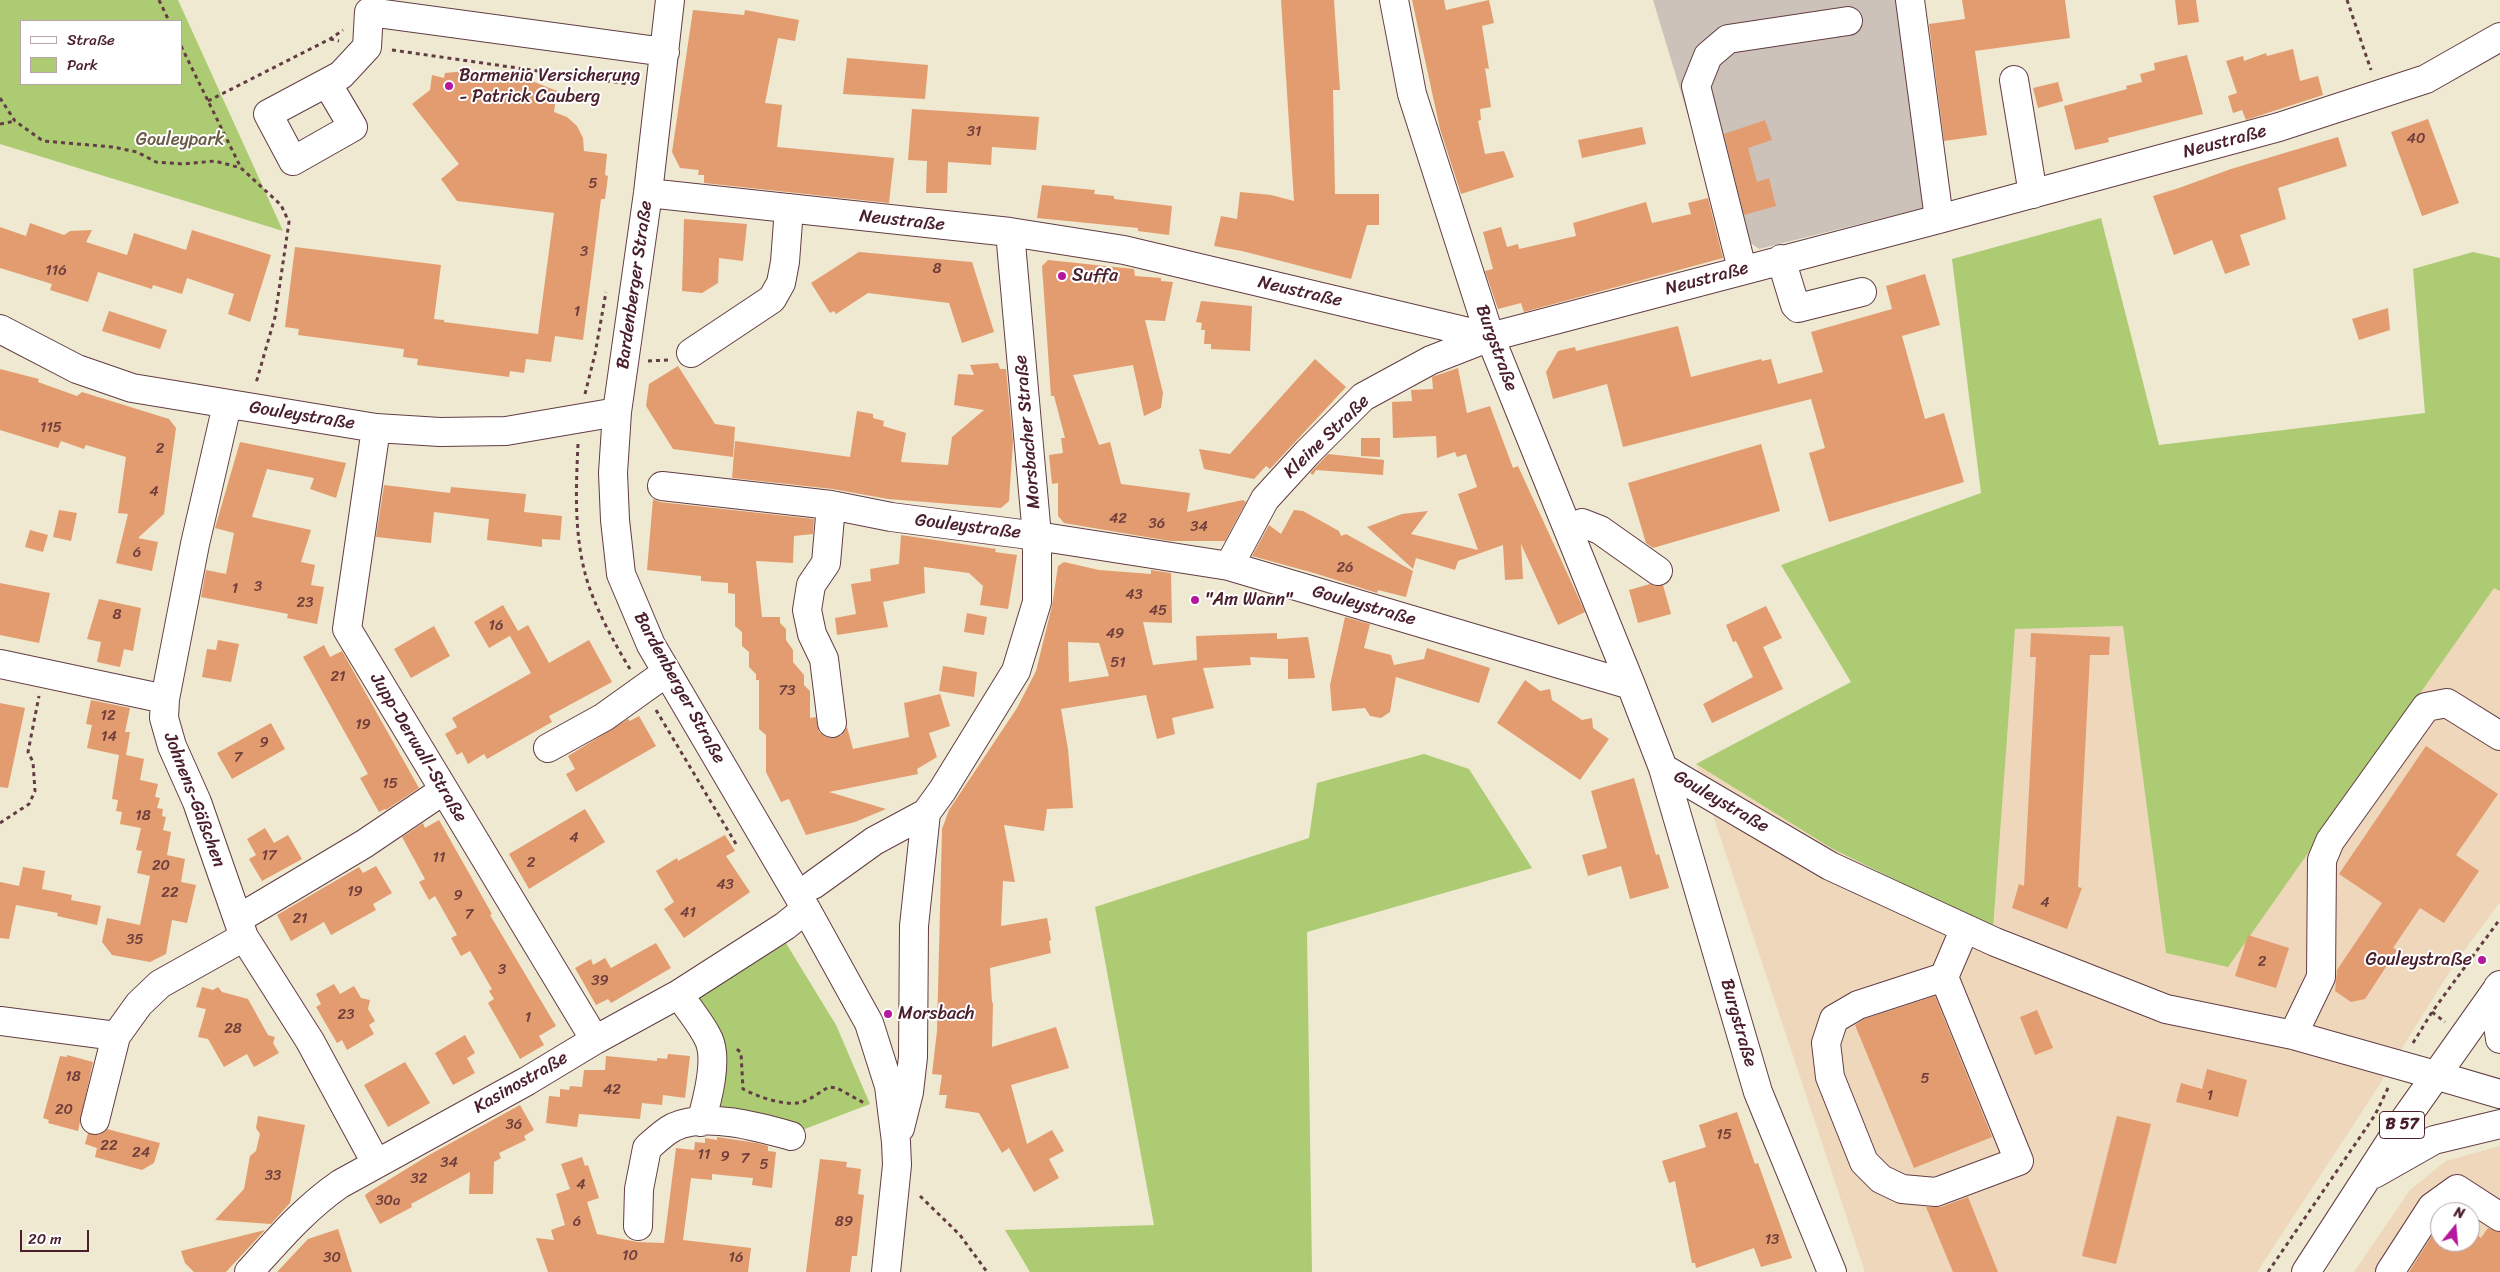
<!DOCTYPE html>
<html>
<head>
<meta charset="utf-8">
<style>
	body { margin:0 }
	#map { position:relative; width:2500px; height:1272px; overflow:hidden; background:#eee9d0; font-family:Sriracha,sans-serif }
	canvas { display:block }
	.legend { position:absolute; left:20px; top:20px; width:162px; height:65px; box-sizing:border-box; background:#fff; border:1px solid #b7a5aa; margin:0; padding:6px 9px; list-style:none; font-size:15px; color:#4a1f2b }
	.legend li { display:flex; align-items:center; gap:10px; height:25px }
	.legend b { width:25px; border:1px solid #b7a5aa }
	.north { position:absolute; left:2430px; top:1202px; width:50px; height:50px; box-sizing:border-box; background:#fff; border:1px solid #b7a5aa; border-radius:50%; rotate:17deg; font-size:14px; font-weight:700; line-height:20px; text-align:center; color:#4a1f2b }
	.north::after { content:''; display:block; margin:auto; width:18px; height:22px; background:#b5179e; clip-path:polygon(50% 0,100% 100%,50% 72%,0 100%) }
	.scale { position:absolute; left:20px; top:1230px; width:69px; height:22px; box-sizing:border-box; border:2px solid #4a1f2b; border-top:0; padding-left:6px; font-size:15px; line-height:18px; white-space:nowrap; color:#4a1f2b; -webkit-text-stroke:4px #fff; paint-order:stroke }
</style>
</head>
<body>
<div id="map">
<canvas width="2500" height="1272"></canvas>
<ul class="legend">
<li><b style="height:6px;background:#fff"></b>Straße</li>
<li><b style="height:14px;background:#accb73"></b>Park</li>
</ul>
<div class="north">N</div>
<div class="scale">20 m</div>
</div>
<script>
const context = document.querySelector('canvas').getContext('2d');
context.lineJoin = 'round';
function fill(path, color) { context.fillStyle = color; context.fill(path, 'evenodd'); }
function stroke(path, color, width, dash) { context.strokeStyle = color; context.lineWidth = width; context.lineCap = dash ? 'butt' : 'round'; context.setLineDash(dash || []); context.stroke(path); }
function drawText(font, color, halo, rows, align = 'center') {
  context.font = font + ' Sriracha,sans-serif'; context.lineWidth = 4; context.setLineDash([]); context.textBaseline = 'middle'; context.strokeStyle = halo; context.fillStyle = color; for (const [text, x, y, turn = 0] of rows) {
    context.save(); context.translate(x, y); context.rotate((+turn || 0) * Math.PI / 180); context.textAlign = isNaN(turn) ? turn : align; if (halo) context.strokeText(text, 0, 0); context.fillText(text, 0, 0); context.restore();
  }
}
const built = new Path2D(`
	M2494,587L2500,591V902L2455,963L2369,1101L2257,1272H1865L1696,764L1831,848L1992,928L2015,629L2123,626L2166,953Z
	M2500,1146V1272H2354L2410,1190L2446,1161ZM2440,1212H2470V1242H2440Z`);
const industrial = new Path2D(`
	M1653,0H1900L1923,208L1759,249L1720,221Z`);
const green = new Path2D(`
	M0,0H178L283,231L0,144ZM181,21V84H21V21Z
	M2101,218L2159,445L2425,413L2413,269L2473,252L2500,258V591L2494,588L2228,967L2166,953L2123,626L2015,629L1993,928L1831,848L1696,764L1851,682L1781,565L1981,493L1952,259Z
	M1424,754L1469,769L1532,868L1307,932L1312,1272H1030L1005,1230L1154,1225L1095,907L1309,838L1317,783Z
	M781,935L836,1025L870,1104L797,1132L712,1112L690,993Z`);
const building = new Path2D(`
	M1281,0H1334L1340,90H1333L1335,194H1379V225H1367L1351,279L1242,251L1214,246L1221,216L1237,219L1240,192L1271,195L1294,201Z
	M1412,0H1444L1446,10L1489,0L1494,23L1482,26L1489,69L1485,68L1491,107L1480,109L1481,120L1478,121L1485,154L1504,151L1514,177L1461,194L1440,129Z
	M1962,0H2065L2070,38L1975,51L1987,135L1944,141L1929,24L1965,19Z
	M2175,0H2196L2199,22L2178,25Z
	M693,10L744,15L745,10L799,20L795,41L778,38L765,103L782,105L777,147L894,158L889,203L704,183V175H698L699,170L680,168L672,152Z
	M2293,49L2300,81L2318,76L2323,95L2246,120L2242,110L2233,113L2228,96L2237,93L2226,61L2243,56L2244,61L2266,53L2267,56Z
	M2187,55L2203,114L2108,138L2109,142L2075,150L2064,106L2127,89L2126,86L2142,82L2140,74L2155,70L2154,63Z
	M847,58L928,65L925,99L843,94Z
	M466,71L494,82L527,79L557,91L554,112L567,117L577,126L583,138L584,151L607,154L605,175L608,176L605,199H601L583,340L555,336L551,362L526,359L524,373L510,371L509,377L417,365L418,359L403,357L404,349L298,335L299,329L285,327L295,247L441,265L434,319L444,320V322L538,334L554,213L457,201L441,179L459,164L412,104L430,90L432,75L444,78L445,73Z
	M2058,82L2063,101L2038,108L2033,88Z
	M912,109L1039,117L1036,150L992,147L991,165L948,162L947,193H926L927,161L908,160Z
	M2428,119L2459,203L2422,216L2391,132Z
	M1765,120L1772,140L1748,148L1757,182L1769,178L1776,206L1744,215L1724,134Z
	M1642,127L1646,144L1582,158L1578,140Z
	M2338,137L2347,166L2278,188L2286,219L2240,235L2250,265L2225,274L2212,240L2174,255L2153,196L2179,188L2231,169Z
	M1042,185L1095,190L1094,194L1114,196V199L1172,206L1169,235L1138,231V228L1037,218Z
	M1708,198L1723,258L1524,312L1521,303L1498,309L1485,271L1493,269L1483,232L1501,227L1507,247L1518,244L1519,249L1576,236L1573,223L1646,202L1652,223L1691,214L1688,203Z
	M684,219L747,224L743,261L719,258L718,283L702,293L682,291Z
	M30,223L64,235L70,231L92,230L86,242L127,255L134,233L186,250L192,230L271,255L250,322L228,314L234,294L187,278L182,294L153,285L152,289L98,272L88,302L50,290L52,284L0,268V227L26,236Z
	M859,252L972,262L994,332L962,343L949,303L868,293L836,314L834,311L830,313L811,283Z
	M1048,260L1134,269L1135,276L1161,278V281L1173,282L1165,321L1145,320L1163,393L1161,408L1144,416L1133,365L1073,375L1099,445L1110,442L1121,484L1190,493L1187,512L1243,500L1246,502L1225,541H1170L1064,523L1058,516V483L1052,484L1049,455L1063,453L1061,438H1065L1054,396H1051L1042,266Z
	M1925,274L1940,325L1902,336L1925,419L1944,413L1964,482L1829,522L1809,453L1825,448L1811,399L1623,447L1607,384L1553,399L1546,372L1558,351L1575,347L1576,351L1678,326L1691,377L1761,359L1762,361L1771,359L1778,384L1823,372L1811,332L1892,309L1886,286Z
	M1201,301L1252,306L1250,351L1211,349V344H1204L1205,330H1201L1202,323L1196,322Z
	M2388,308L2390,330L2359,340L2352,319Z
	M109,311L167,330L160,349L102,331Z
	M1315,359L1346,387L1270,469L1266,466L1254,479L1204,469L1199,449L1230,454Z
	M998,363L1000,369H1006L1013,441L1009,501L1001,508L888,499L833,489L732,478L735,441L850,457L857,411L873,414V418L884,421L883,426L906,433L901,462L948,465L952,437L984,410L954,405L958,374L974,375L970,365Z
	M678,366L715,424L735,427L733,457L673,449L646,406L649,384Z
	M1458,368L1467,413L1490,406L1513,468L1518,466L1585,612L1558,625L1521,544L1523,579L1505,580L1503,545L1458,561L1455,570L1416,558L1413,569L1367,527L1402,514L1428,511L1411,534L1478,550L1458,494L1477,487L1466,454L1457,457L1455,452L1437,458L1436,436L1393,438L1392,402L1412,401L1411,390L1433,389L1432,377Z
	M0,369L39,379L38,382L77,396L82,392L169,419L176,428L164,514L138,538L158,542L152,571L116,563L128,514L118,513L126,457L86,445L84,449L61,441L58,448L0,430Z
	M1361,438H1380V457L1361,456Z
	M240,442L346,463L336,498L310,489L314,478L267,469L252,517L311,530L301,562L315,565L311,585L324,587L317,624L287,618L288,614L201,597L206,570L226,574L234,533L215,528Z
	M1761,444L1780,511L1653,548L1646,543L1628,483Z
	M1328,454L1384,460L1383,475L1316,470L1313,475L1310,473Z
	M384,485L450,493L451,487L526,494L524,512L562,516L560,540L542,539V547L487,540L489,519L434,512L431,543L376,537Z
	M653,499L660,502L814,519L813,534L794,536L793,563L756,561L762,617H780V623L786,629V640L793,650V662L804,675V685L810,691V718L816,717L819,732L826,737L834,738L842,735L847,727L853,749L909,737L904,703L940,694L950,726L929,733L937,757L917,769L918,774L829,792L886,809L855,822L806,835L789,799L781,802L766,772V735L759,729V680H756V674L749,667V652L742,646V632L735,626V594L728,593V583L701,581V576L647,570Z
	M59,510L77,513L71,541L53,537Z
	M1294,510L1303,511L1339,531L1341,536L1346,534L1413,571L1406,597L1378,590L1377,593L1314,573L1252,556L1269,525L1281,534Z
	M30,530L48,535L43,552L25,547Z
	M901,535L996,549L995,552L1017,555L1008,609L980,605L983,586L969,573L924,567L925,593L883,602L888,627L837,635L835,618L856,614L851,584L871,581L870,569L899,564Z
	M1064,562L1099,570L1151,574V570L1171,573L1172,623L1143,622L1153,665L1197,660L1196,636L1277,633V639L1308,637L1315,678L1288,679V659L1250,657L1251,665L1203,668L1214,708L1172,718L1175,734L1157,739L1146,695L1061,709L1068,749L1073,808L1047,809L1044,831L1004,825L1015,882L1003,881L1001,926L1047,918L1051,940L1049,941L1051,953L990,968L992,1003L993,1002L992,1047L1056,1027L1069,1068L1011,1085L1027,1144L1052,1130L1064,1151L1049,1159L1059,1178L1034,1192L1009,1148L1002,1153L979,1113L945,1108L947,1095H939L942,1075L932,1074L937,1031L942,829L949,810L1017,708L1036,671L1052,606L1058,566ZM1068,642L1099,643L1109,676L1069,682Z
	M0,583L50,593L39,643L0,635Z
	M1650,584L1663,585L1671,614L1638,623L1629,590Z
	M99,599L141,608L133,651L124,649L120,667L97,662L101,642L87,639Z
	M503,605L518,631L528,625L549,663L589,640L612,682L549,716L552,722L529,735L487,759L484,754L468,764L462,752L457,755L445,734L457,727L452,718L531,673L510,636L513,634L489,648L474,622Z
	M1766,606L1782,638L1763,647L1783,689L1712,723L1703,704L1753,677L1736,641L1733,642L1726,625Z
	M967,613L987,617L984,635L964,632Z
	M1345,617L1370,624L1364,648L1391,655L1394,665L1424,659L1427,648L1490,668L1479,703L1396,677L1390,712L1381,718L1370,716L1365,708L1332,711L1330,685Z
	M434,626L450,656L411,678L394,649Z
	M2031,633L2110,637L2109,655H2090L2078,887L2082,888L2067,929L2012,908L2019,884L2024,886L2036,657H2030Z
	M218,640L239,644L231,682L202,677L207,649L216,650Z
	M324,645L330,657L342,651L419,788L386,810L385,809L379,812L360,778L368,774L303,657Z
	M943,666L977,672L974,697L939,691Z
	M1525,680L1540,691L1550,689L1552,700L1582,720L1592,718L1593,728L1609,739L1580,780L1497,723Z
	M91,700L130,708L125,732H130L126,755L144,759L140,780L158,784L155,797L160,798L157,808L163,809L162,816L166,817L163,830L171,832L167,855L185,859L181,882L196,885L187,923L172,920L166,954L150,962L112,955L102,942L107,918L140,925L150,876L137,873L142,851L136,850L141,828L120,824L122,812L116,811L118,800L112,799L119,755L87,748L92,725L86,724Z
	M0,703L25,708L8,788L0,787Z
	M639,716L656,746L576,792L566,774L575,769L568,756L628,719L630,721Z
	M271,723L285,749L232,779L217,753Z
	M2426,746L2498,794L2456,855L2479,871L2444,923L2420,908L2393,948L2397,950L2365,999L2351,1002L2335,991L2337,970L2382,903L2339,874Z
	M1634,778L1656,855L1659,854L1669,888L1630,899L1621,866L1588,876L1582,855L1607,848L1591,791Z
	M585,809L605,842L529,889L509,854Z
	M439,820L492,914L490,915L556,1026L539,1036L544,1045L520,1059L488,1003L494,999L489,991L492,989L470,951L461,956L451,938L457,935L435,896L429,900L419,882L425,879L402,837L423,823L425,828Z
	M265,828L274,843L288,835L302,859L262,881L249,859L256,855L247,839Z
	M725,835L735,851L726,856L750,892L684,938L664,909L674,902L656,871L677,858L678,861Z
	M376,866L392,893L373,904L376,910L331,935L324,922L291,941L277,915L359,867L363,873Z
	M23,867L45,871L42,889L72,895L71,900L101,906L97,925L57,916L58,913L16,905L9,939L0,938V882L19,886Z
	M2248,935L2289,948L2276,988L2235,976Z
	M656,943L671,968L611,1003L608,999L596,1005L575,968L591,959L593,965L605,958L611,968Z
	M334,984L340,994L354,986L361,998L370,1000L368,1009L375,1021L369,1025L374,1034L347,1050L342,1040L337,1043L316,1007L321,1004L316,994Z
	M202,987L213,990L218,987L222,992L248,999L268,1035L275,1037L273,1043L279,1053L254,1067L247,1054L224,1067L208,1039L198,1037L206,1009L196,1007Z
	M1935,996L1992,1137L1914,1168L1855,1025L1864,1019Z
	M2037,1010L2053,1048L2035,1055L2020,1017Z
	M465,1035L475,1053L467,1058L475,1073L453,1085L435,1053Z
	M668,1054L690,1056L685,1098L663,1095L662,1105L642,1103L640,1119L579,1114L577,1127L546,1123L549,1096L560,1097V1089L569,1090L570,1086L582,1087L584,1070H605L606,1056L657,1061V1058L667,1059Z
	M67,1055L93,1062L78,1131L48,1123L49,1120L43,1118L60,1056L67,1057Z
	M405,1062L430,1103L388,1127L364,1085Z
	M2207,1069L2247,1080L2238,1117L2176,1102L2181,1083L2202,1089Z
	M520,1105L534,1130L524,1136L526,1140L499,1153L501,1158L494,1162L493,1194H469L470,1172L411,1204L412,1207L380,1224L366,1198L365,1195L369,1192L429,1155Z
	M1737,1112L1755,1164L1758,1163L1792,1258L1761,1267L1754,1248L1696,1268L1695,1263H1692L1675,1181L1669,1183L1662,1161L1706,1147L1699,1125Z
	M258,1116L305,1125L290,1203L271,1224L215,1220L244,1189L250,1156L256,1151L260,1134L256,1128Z
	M2117,1116L2151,1124L2116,1264L2082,1256Z
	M107,1129L160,1143L154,1163L142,1170L95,1157L97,1148L85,1144L88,1133L99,1135Z
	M717,1137L757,1143L768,1146V1151L776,1152L772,1188L752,1185L753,1178L732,1176L712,1174V1180L691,1178L683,1240L751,1248L748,1272H548L536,1238L554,1240L551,1230L565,1225L556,1194L570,1189L561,1164L582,1157L585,1166L588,1165L599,1198L587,1202L597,1234L637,1242L664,1243L676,1148L694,1150L695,1142L705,1143V1138L717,1140Z
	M820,1159L847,1162L846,1167L861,1169L858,1194L864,1195L857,1256H852L850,1272H806Z
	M1968,1197L1998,1272H1953L1926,1207H1941Z
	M2440,1223V1242H2470V1230L2481,1238L2488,1228L2500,1232V1272H2409Z
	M338,1229L352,1272H277L308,1239Z
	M265,1230L226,1272H194L185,1263L181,1251Z`);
const path = new Path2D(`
	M159,0L169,21
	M2347,0L2371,70
	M330,39L339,41
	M181,46L241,168L281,205L289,222L275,317L256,383
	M392,50L636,85
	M0,98L15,121L43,141L113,147L137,152L156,162L183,164L215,161L241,168
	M208,101L330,39L343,30
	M0,124L15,121
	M648,361L669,360
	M585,394L595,354L606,292
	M578,444C576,487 574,531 585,573C592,602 614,643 630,669
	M656,710L736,844
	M0,823L29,804L35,791L33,762L28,752L39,696
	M2432,1012L2445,1022
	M2413,1043L2432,1012L2500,919
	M737,1049L741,1053L743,1089C758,1097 788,1108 805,1101C813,1098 821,1091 829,1087L837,1088L866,1104
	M920,1196L960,1235L987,1272
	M2268,1272L2375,1115L2388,1088`);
const minor = new Path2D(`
	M670,0L648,193L617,412L613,473L615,520L621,574L651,645L806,909L869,1023L889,1086L896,1142L897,1165L886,1272
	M1394,0L1412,94L1490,337L1631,685
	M1910,0L1939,219
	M2014,80L2033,194
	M327,83L353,127L293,161L268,114L341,75L367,47L369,12L665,52
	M648,193L1010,232L1124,250L1490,337L1939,219L2279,127L2426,79L2500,37
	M1781,259L1795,305L1798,308L1862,292
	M1742,269L1696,86L1708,56L1728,39L1848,21
	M0,329L77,369L132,388L376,428L440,432L506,431L617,412
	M691,353L772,299L781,283L785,262L789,208
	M227,405L195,544L165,699L164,718L172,746L197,802L244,937L310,1041L376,1163
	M376,428L347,629L595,1040
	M662,486L831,505L891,517L1037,536L1229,566L1631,685L1663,768L1830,866L1995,942L2166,1009L2293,1035L2435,1075
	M831,505L826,563L811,585L807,610L812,634L824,659L832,723
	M1568,529L1582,523L1600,530L1658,571
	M1229,566L1265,499L1308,452L1363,397L1431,360L1490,337
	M0,664L165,699
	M548,748L604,717L667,672
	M1663,768L1758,1092L1832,1272
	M813,885L874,841L926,813
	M238,919L364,844L444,790
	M1944,977L1858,1005L1834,1019L1826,1043L1830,1077L1864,1162L1881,1179L1902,1189L1936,1192L2019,1161L1944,977L1965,928
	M679,994C688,1009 702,1024 709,1040C718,1061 707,1101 701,1122
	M0,1021L116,1036L139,1004L160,984L244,937
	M2293,1035L2321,977L2322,860L2330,841L2426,707L2447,703L2500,736
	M95,1120L116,1036
	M900,1128L909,1092L913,1057L914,926L926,813L942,791L1016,671L1037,602V536L1010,232
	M638,1226L639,1189L647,1148C655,1141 664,1132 674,1127C706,1112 759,1127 791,1136
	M249,1272C278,1240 304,1209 340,1184L527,1081L595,1040L679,994L785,926L806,909
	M2390,1272L2432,1207L2457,1189L2500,1217`);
const major = new Path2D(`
	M2498,987V1025L2500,1039
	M2435,1075L2500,1094
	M2374,1174L2434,1140L2500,1124
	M2306,1272L2403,1122L2500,985`);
const markers = [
	[449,86,5,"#b5179e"],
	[1062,276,5,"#b5179e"],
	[1195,600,5,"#b5179e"],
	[2482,960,5,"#b5179e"],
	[888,1014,5,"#b5179e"]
];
const numberNames = [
	["31",974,132],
	["40",2416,139],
	["5",593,184],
	["3",584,252],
	["8",937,269],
	["116",56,271],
	["1",577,312],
	["115",51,428],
	["2",160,449],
	["4",154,492],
	["42",1118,519],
	["36",1157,524],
	["34",1199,527],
	["6",137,553],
	["26",1345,568],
	["3",258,587],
	["1",235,589],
	["43",1134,595],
	["23",305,603],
	["45",1158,611],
	["8",117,615],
	["16",496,626],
	["49",1115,634],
	["51",1118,663],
	["21",338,677],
	["73",787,691],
	["12",108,716],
	["19",363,725],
	["14",109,737],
	["9",264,743],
	["7",238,758],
	["15",390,784],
	["18",143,816],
	["4",574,838],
	["17",269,856],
	["11",439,858],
	["2",531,863],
	["20",161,866],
	["43",725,885],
	["19",355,892],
	["22",170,893],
	["9",458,896],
	["4",2045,903],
	["41",688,913],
	["7",469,915],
	["21",300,919],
	["35",135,940],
	["2",2262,962],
	["3",502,970],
	["39",600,981],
	["23",346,1015],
	["1",528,1018],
	["28",233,1029],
	["18",73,1077],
	["5",1925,1079],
	["42",612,1090],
	["1",2210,1096],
	["20",64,1110],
	["36",514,1125],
	["15",1724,1135],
	["22",109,1146],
	["24",141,1153],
	["11",704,1155],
	["9",725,1157],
	["7",745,1159],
	["34",449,1163],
	["5",764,1165],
	["33",273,1176],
	["32",419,1179],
	["4",581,1185],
	["30a",388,1201],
	["6",577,1222],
	["89",844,1222],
	["13",1772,1240],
	["10",630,1256],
	["30",332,1258],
	["16",736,1258]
];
const shields = [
	[2402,1125,45]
];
const shieldNames = [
	["B 57",2402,1125]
];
const poiNames = [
	["Barmenia Versicherung",459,76],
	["- Patrick Cauberg",459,97],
	["Suffa",1072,276],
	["\"Am Wann\"",1205,600],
	["Gouleystraße",2472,960,"right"],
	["Morsbach",898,1014]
];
const parkNames = [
	["Gouleypark",180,140]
];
const streetNames = [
	["Neustraße",2225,142,-15],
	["Neustraße",902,221,6],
	["Neustraße",1707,279,-15],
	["Bardenberger Straße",635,285,-82],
	["Neustraße",1300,292,13],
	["Burgstraße",1496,348,70],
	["Gouleystraße",302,416,9],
	["Morsbacher Straße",1028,432,-95],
	["Kleine Straße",1327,437,-44],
	["Gouleystraße",968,527,7],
	["Gouleystraße",1364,606,16],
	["Bardenberger Straße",679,688,61],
	["Jupp-Derwall-Straße",418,748,59],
	["Johnens-Gäßchen",194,800,69],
	["Gouleystraße",1721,802,30],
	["Burgstraße",1738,1023,74],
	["Kasinostraße",521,1083,-30]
];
fill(built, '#eed7bb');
fill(industrial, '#ccc2b9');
fill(green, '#accb73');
fill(building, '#e39c6f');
stroke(minor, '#633d44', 30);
stroke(major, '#633d44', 30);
stroke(path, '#633d44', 3, [4, 4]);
stroke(minor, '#fff', 28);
stroke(major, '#fff', 28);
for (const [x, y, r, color] of markers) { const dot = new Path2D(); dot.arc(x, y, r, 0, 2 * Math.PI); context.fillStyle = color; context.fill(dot); stroke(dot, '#fff', 2); }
drawText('15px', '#703e3c', null, numberNames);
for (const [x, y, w] of shields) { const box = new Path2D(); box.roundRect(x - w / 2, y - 13.5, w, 27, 4); context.fillStyle = '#fff'; context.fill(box); stroke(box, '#4a1f2b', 1); }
drawText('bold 16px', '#4a1f2b', null, shieldNames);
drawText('18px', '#4a1f2b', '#fff', poiNames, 'left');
drawText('18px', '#6c5b44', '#fff', parkNames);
drawText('18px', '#4a1f2b', '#fff', streetNames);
</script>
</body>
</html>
